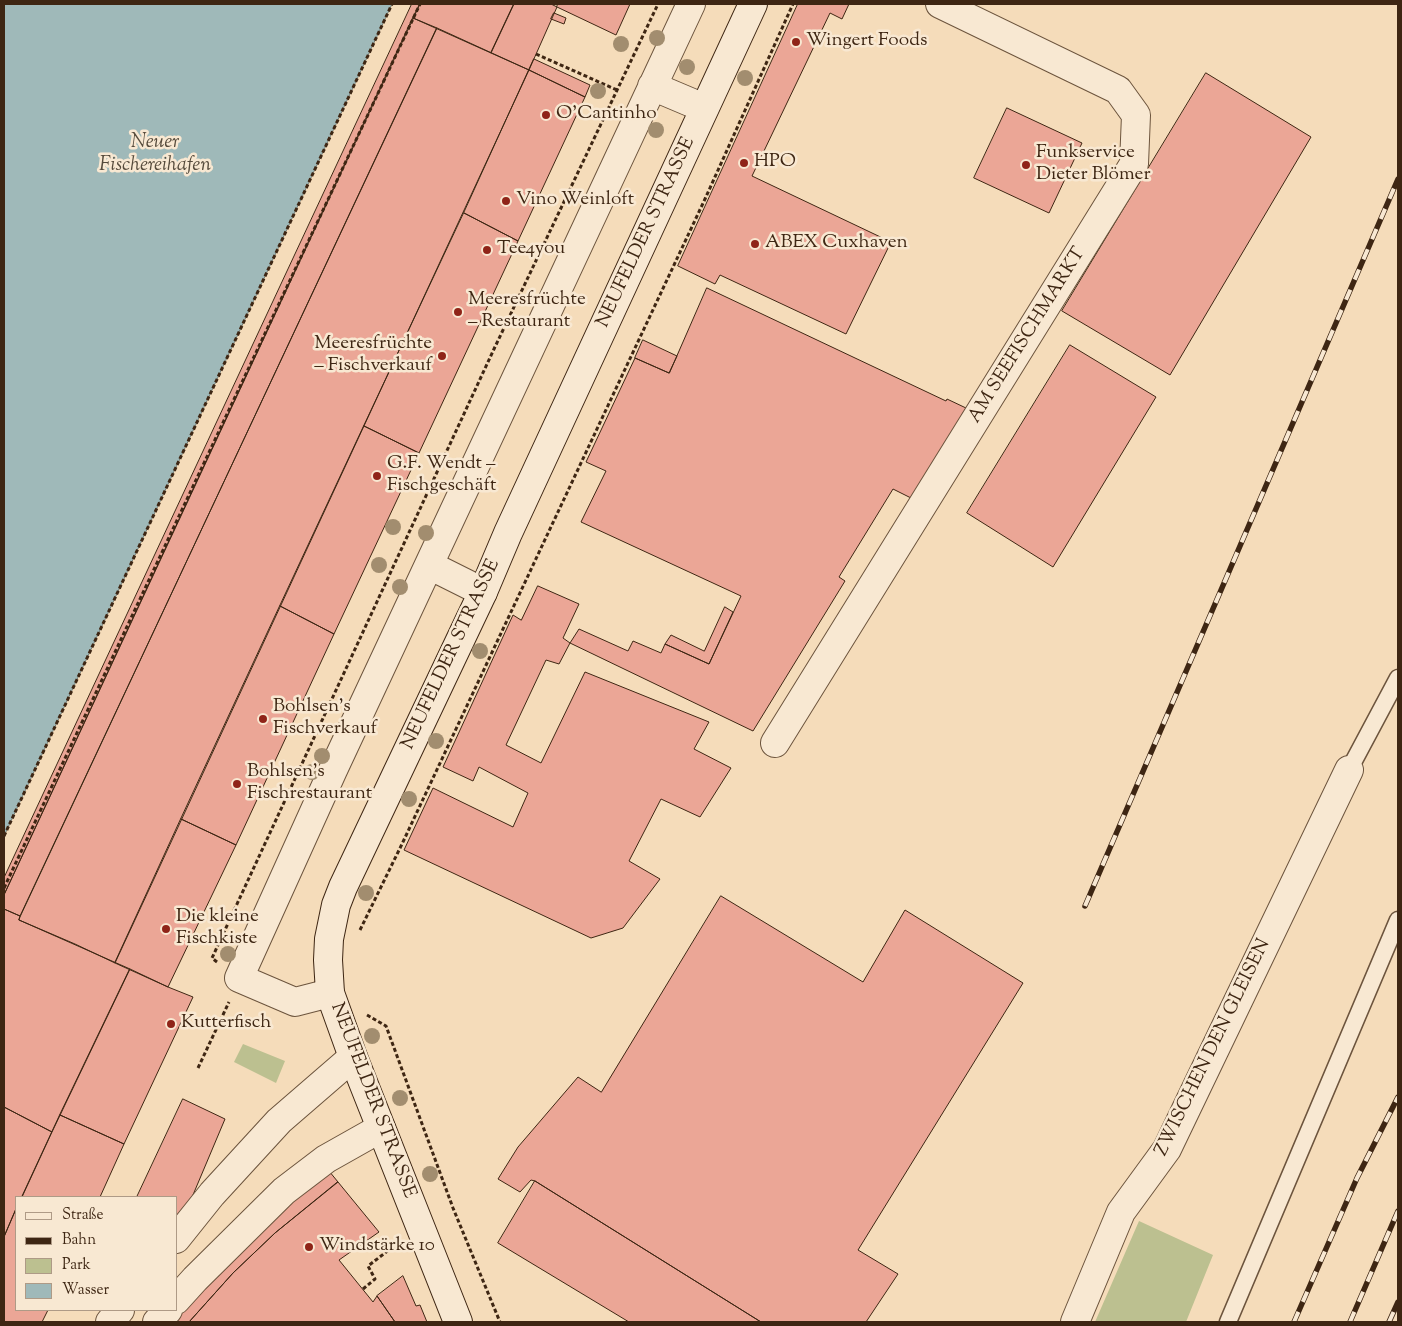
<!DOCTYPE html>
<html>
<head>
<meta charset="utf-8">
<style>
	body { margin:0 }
	#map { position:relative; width:1402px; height:1326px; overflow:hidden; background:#f5dcba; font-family:"Sorts Mill Goudy",serif }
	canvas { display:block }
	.frame { position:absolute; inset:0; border:5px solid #3e2613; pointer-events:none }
	.legend { position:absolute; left:15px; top:1196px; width:162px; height:115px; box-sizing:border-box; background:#f8e8d2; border:1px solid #ae9a86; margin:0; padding:6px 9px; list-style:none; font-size:15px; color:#3e2613 }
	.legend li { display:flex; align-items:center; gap:10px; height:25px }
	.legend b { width:25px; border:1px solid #ae9a86 }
</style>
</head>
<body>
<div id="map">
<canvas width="1402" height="1326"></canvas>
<div class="frame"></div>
<ul class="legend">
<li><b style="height:6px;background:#f8e8d2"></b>Straße</li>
<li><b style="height:6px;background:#3e2613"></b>Bahn</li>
<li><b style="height:14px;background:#bcc090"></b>Park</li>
<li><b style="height:14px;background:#9fb9b9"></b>Wasser</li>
</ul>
</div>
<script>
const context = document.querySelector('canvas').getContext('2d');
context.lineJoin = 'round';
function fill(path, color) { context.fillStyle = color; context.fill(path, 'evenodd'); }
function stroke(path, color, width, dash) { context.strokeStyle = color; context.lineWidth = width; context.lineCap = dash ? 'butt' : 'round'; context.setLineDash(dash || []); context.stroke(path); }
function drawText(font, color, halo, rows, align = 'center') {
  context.font = font + ' "Sorts Mill Goudy",serif'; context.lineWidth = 5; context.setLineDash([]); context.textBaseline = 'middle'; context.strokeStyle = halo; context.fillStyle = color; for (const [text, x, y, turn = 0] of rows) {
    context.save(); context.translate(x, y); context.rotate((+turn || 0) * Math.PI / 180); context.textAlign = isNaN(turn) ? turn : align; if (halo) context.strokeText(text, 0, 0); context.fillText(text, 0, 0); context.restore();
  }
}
const green = new Path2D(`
	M243,1044L285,1061L276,1083L234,1062Z
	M1139,1221L1213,1255L1186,1322H1095Z`);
const water = new Path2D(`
	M4,4H392L4,836Z`);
const building = new Path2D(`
	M412,4H420L4,895V878Z
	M420,4H514L491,53L413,18Z
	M514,4H551L557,7L529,70L491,53Z
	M558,4H630L616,35L557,7Z
	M798,4H849L842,19L830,13L752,176L891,242L846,334L720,275L715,284L678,266Z
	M554,13L566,18L564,24L551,19Z
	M413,18L437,28L20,916L4,909V895Z
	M437,28L529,70L115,963L75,944L19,920Z
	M534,59L590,85L585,97L529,70Z
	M529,70L585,97L518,241L464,213Z
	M1206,73L1311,137L1170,375L1062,311Z
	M1007,108L1082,143L1049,213L974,178Z
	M464,213L518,241L419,453L364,426Z
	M707,288L946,401L947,399L966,408L913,499L893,489L839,577L845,581L753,731L570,643L579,629L628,651L633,641L661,653L665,644L709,664L741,596L581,522L606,471L586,462L635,358L669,373Z
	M643,340L677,356L669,373L635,358Z
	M1070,345L1156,397L1053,567L967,513Z
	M364,426L419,453L334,634L280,606Z
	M538,586L579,604L563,638L570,643L559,664L546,660L506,745L541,763L585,672L709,722L694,749L731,768L700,817L661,799L629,861L660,879L623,928L591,938L404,850L433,788L513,827L528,793L479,767L473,781L443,767L513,615L521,620Z
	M280,606L334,634L236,845L181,819Z
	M725,607L733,612L709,664L665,644L671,635L704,651Z
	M181,819L236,845L168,987L115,963Z
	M721,896L863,982L905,910L1023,983L858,1250L898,1274L866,1322H761L535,1181L531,1180L520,1192L498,1179L518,1147L578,1077L601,1092Z
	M4,909L20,916L19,920L130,969L52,1132L4,1107Z
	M130,969L168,987L193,997L124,1144L60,1115Z
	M183,1099L225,1119L190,1202L176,1217V1197H137Z
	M4,1107L52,1132L22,1197H16V1209L4,1237Z
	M60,1115L124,1144L100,1197H22Z
	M329,1171L338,1182L275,1233L233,1273L189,1322H170L246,1238Z
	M535,1181L761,1322H629L498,1243Z
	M338,1182L379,1232L339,1260L373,1302L377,1296L395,1322H189L233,1273L275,1233Z
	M16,1209V1310H48L42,1322H4V1237Z
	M403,1276L416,1306L420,1305L427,1322H395L377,1296Z`);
const path = new Path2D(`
	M536,54L617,90
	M4,836L392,4
	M4,888L420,4
	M360,930L402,844L705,199L793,4
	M217,962L212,958L494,349L658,4
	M367,1015L386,1026L453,1208L500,1322
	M198,1068L229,1002
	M363,1289L375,1279L368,1266L398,1243`);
const lane = new Path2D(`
	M1349,770L1398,678
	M1228,1322L1398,920`);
const street = new Path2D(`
	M652,86L704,108
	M429,565L483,592
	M775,743L1134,164L1136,115L1118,90L940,4
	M330,993L295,1002L239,978L333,770L691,4
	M176,1239L212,1194L279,1121L353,1057
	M176,1300L195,1279L284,1191L326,1159L381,1128
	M110,1322L120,1310
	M157,1322L168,1310
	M1075,1322L1121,1212L1167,1149L1349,770`);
const secondary = new Path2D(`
	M458,1322L353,1057L330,993L328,960L329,939L336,905L343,887L483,592L508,533L753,4`);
const rail = new Path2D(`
	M1085,906L1398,179
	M1294,1322L1357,1178L1398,1097
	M1350,1322L1398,1211
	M1389,1322L1398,1302`);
const trees = [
	[657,38],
	[621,44],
	[687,67],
	[745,78],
	[598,91],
	[656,130],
	[393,527],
	[426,533],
	[379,565],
	[400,587],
	[480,651],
	[436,741],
	[322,756],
	[312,772],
	[409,799],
	[366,893],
	[228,954],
	[372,1036],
	[400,1098],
	[430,1174]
];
const markers = [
	[796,42,5,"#8f2418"],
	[546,115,5,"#8f2418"],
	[744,163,5,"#8f2418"],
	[1026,165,5,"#8f2418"],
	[506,201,5,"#8f2418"],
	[755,244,5,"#8f2418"],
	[487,250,5,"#8f2418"],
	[458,312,5,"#8f2418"],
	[442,356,5,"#8f2418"],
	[377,476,5,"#8f2418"],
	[263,719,5,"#8f2418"],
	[237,784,5,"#8f2418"],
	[166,929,5,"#8f2418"],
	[171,1024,5,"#8f2418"],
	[309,1247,5,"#8f2418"]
];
const poiNames = [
	["Wingert Foods",806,42],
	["O'Cantinho",556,115],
	["Funkservice",1036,154],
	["Dieter Blömer",1036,176],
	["HPO",754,163],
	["Vino Weinloft",516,201],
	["ABEX Cuxhaven",765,244],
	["Tee4you",497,250],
	["Meeresfrüchte",468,301],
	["– Restaurant",468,323],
	["Meeresfrüchte",432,345,"right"],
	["– Fischverkauf",432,367,"right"],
	["G.F. Wendt –",387,465],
	["Fischgeschäft",387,487],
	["Bohlsen's",273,708],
	["Fischverkauf",273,730],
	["Bohlsen's",247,773],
	["Fischrestaurant",247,795],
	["Die kleine",176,918],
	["Fischkiste",176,940],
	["Kutterfisch",181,1024],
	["Windstärke 10",319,1247]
];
const streetNames = [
	["NEUFELDER STRASSE",647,233,-65],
	["AM SEEFISCHMARKT",1028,336,-58],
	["NEUFELDER STRASSE",452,655,-65],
	["ZWISCHEN DEN GLEISEN",1214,1048,-64],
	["NEUFELDER STRASSE",372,1101,69]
];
const waterNames = [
	["Neuer",155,144],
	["Fischereihafen",155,167]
];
fill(green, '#bcc090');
fill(water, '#9fb9b9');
stroke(water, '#787e77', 1);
fill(building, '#eba696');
stroke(building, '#3e2613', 1);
stroke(lane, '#6c543d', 19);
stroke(street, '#6c543d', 30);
stroke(secondary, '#3e2613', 30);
stroke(path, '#3e2613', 3, [4, 2.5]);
stroke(lane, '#f8e8d2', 16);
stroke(street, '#f8e8d2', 28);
stroke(secondary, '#f8e8d2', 28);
stroke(rail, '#3e2613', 5.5);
stroke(rail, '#f8e8d2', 4, [11]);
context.fillStyle = '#a28d6f';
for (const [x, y] of trees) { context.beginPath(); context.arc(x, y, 8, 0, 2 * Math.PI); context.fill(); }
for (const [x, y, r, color] of markers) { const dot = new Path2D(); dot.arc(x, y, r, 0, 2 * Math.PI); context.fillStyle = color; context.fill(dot); stroke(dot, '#f8e8d2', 2); }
drawText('19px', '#3e2613', '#f8e8d2', poiNames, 'left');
drawText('19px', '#3e2613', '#f8e8d2', streetNames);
drawText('italic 20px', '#564b3c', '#f8e8d2', waterNames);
</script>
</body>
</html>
